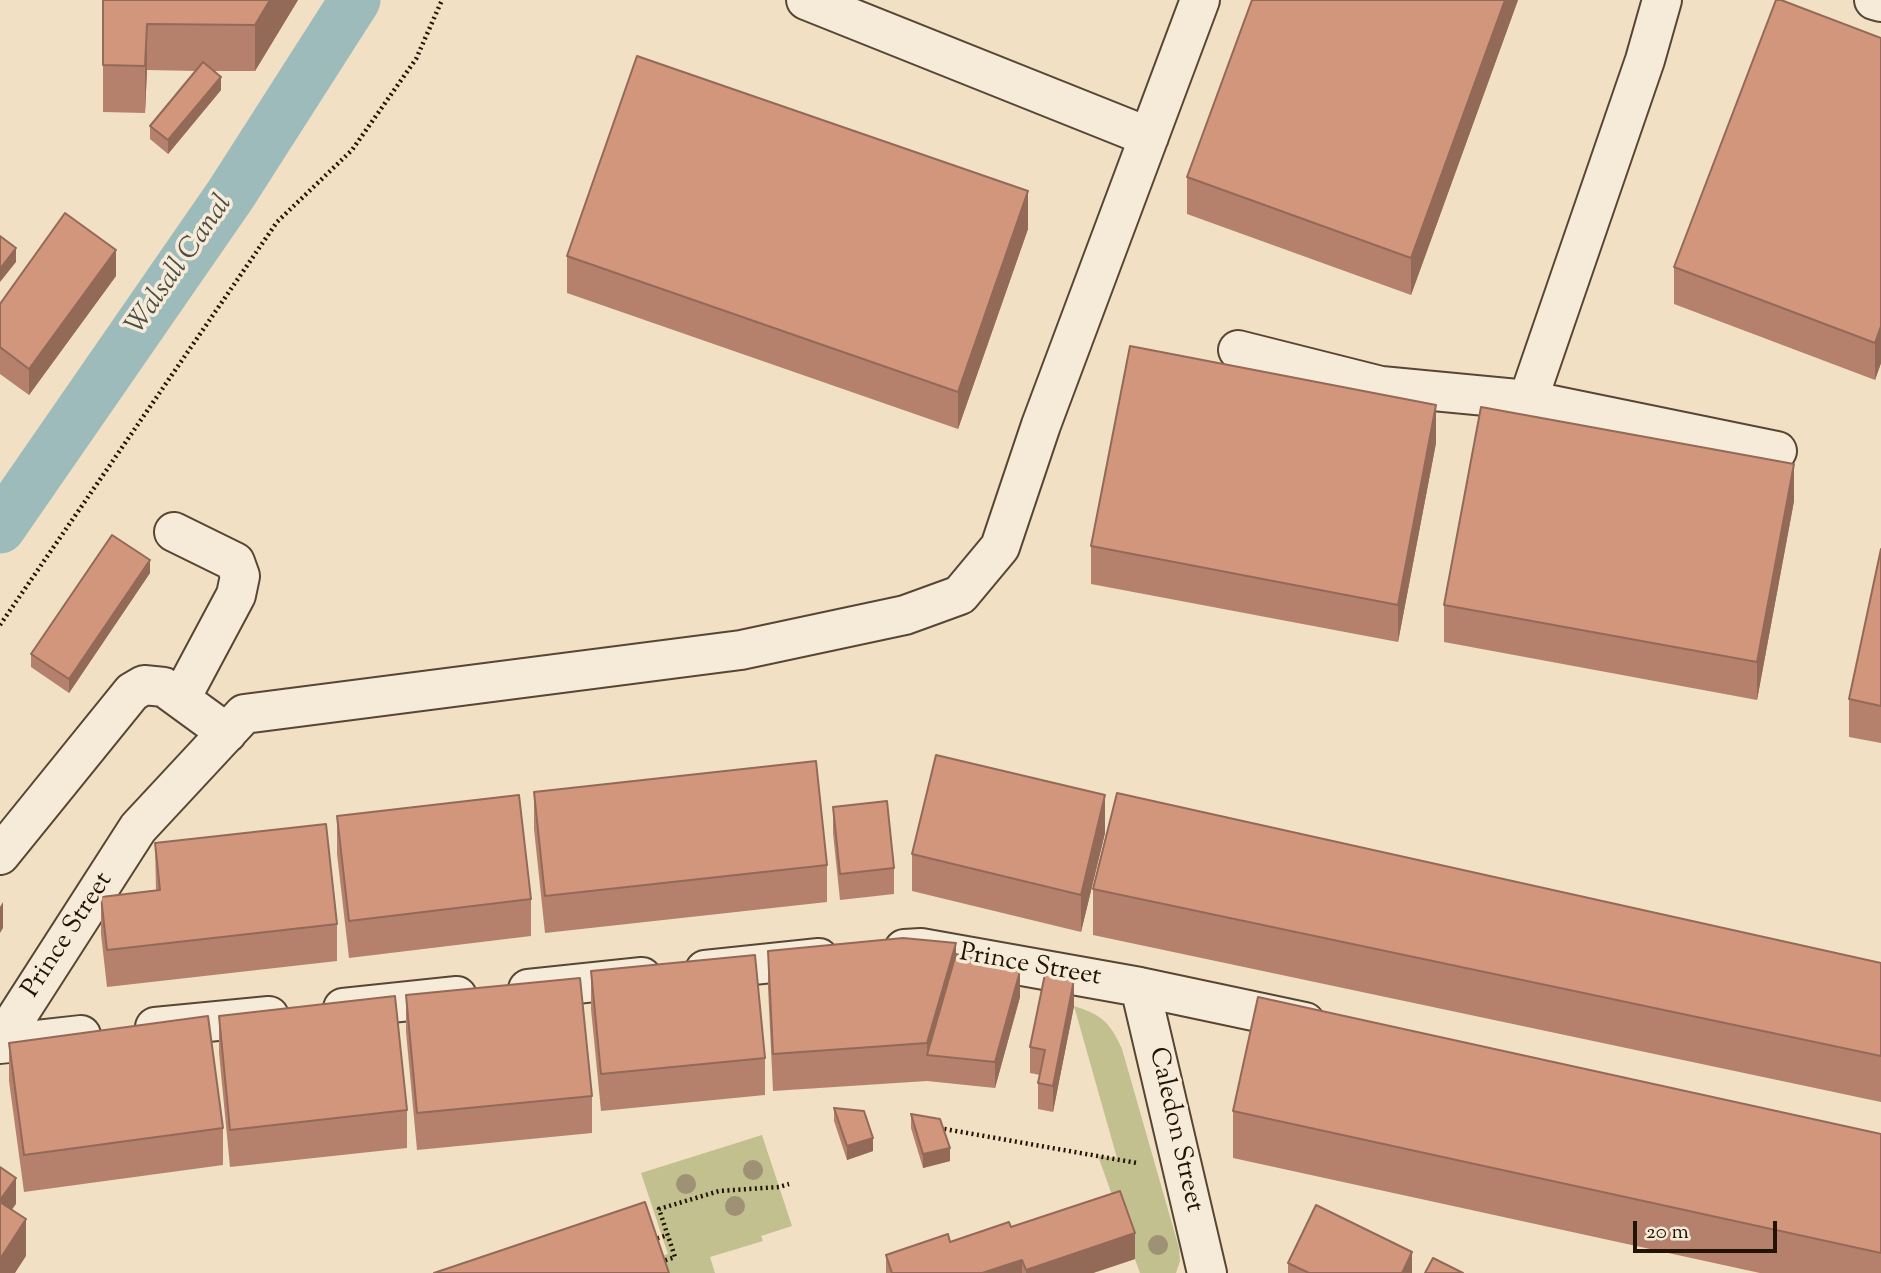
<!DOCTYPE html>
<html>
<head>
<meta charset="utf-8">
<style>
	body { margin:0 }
	#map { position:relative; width:1881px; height:1273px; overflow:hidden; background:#f1e0c3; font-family:"Sorts Mill Goudy",serif }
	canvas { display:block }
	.scale { position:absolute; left:1633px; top:1221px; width:144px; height:32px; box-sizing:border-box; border:4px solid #231303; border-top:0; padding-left:9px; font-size:21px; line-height:24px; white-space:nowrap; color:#231303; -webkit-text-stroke:5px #f6ebd8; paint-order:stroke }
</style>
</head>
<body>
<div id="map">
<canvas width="1881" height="1273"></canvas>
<div class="scale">20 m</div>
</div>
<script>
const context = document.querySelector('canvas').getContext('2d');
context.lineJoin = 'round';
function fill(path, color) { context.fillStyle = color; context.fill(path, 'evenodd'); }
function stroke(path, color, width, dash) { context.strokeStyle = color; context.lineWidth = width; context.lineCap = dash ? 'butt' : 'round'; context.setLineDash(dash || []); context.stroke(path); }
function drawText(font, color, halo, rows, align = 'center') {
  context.font = font + ' "Sorts Mill Goudy",serif'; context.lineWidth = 7; context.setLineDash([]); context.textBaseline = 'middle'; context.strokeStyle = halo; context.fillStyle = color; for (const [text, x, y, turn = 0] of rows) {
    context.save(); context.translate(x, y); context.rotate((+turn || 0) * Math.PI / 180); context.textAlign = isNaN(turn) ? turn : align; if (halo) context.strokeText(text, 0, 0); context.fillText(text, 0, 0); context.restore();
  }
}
const green = new Path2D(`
	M1074,1006C1102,1015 1110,1022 1122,1049L1179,1248L1180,1261L1176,1273H1140L1098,1156L1117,1158Z
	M762,1135L792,1226L761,1236L763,1241L710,1257L715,1273H649L645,1261L668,1254L641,1173Z`);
const canal = new Path2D(`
	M0,528L231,194L355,0`);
const path = new Path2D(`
	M0,625L277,222L352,150L416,59L442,0
	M939,1128L1137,1163
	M652,1240L668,1235
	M660,1262L675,1257L659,1209L719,1191L779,1187L789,1184`);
const minor = new Path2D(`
	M806,0L1149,137
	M1874,0L1881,2
	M1238,350L1381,386L1528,400L1777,451
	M1528,400L1645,60L1662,0
	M174,532L235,562L240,576L236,595L181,698
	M0,855L132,692L144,685L164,687L227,733
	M904,949L921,948L1140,987L1305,1022
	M705,970L819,958
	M1140,987L1207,1273
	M528,989L642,977
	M343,1008L457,996
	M155,1027L269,1016
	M0,1043L138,828L244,714L741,650L905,615L960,595L1000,547L1041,425L1200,0
	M0,1044L81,1035`);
const trees = [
	[753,1170],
	[686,1184],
	[735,1206],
	[1158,1245]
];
const wall = new Path2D(`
	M103,0H298L255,71H213L221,90L168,154L150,139V126L196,71L147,70L145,113L103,112Z
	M1518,0L1411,295L1187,214V177Z
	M1881,38V363L1875,380L1674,304V267Z
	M1028,229L958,429L567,293V256Z
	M116,276L29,395L0,374V304Z
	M1436,443L1398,642L1091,584V546Z
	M1794,501L1757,700L1444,642V605Z
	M1881,549V743L1849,737V699Z
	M150,573L69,693L31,667V654Z
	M534,792L827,865V902L545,933L534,829Z
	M833,807L894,868V894L840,900L833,833Z
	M337,816L531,899V936L349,958L337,854Z
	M1105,833L1081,932L912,891V854Z
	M155,843L337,924V961L107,987L101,934V897L156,890Z
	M1093,889L1881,963V1102L1093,935Z
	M768,951L956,955L1020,997L995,1088L927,1081L773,1091L768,988Z
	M591,971L765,1058V1095L601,1111L591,1009Z
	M406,995L592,1096V1133L417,1150L406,1032Z
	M1074,1006L1053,1112L1038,1109V1083L1040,1075L1030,1073V1047Z
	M219,1016L407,1110V1148L230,1167L219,1053Z
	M9,1043L223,1128V1165L24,1192L9,1081Z
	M834,1108L873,1151L847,1160L834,1121Z
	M1233,1111L1881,1134V1273H1760L1233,1158Z
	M911,1114L950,1161L923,1168L911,1128Z
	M1011,1227L1135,1259L1093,1273H886V1255L950,1242Z
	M1288,1263L1412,1273H1288Z`);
const shadedWall = new Path2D(`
	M270,0H298L255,71V25Z
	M1505,0H1518L1411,295V258Z
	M147,24V70L145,113V66Z
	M221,77V90L168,154V140Z
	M1028,191V229L958,429V392Z
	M16,248V262L0,282V269Z
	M116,250V276L29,395V369Z
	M1881,326V363L1875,380V343Z
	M1436,405V443L1398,642V605Z
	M1794,464V501L1757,700V662Z
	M150,560V573L69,693V679Z
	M1105,795V833L1081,932V895Z
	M3,902V928L0,933V907Z
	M956,943V981L927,1055V1043Z
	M1020,971V997L995,1088V1062Z
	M1074,980V1006L1053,1112V1086Z
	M873,1138V1151L847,1160V1146Z
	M950,1148V1161L923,1168V1154Z
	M16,1178V1204L0,1226V1200Z
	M26,1219V1256L15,1273H0V1259Z
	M1135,1233V1259L1093,1273H1026V1270Z
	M1412,1252V1273H1402Z
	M1022,1260V1273H982Z`);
const building = new Path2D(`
	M103,0H270L255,25L147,24L145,66L103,65Z
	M1252,0H1505L1411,258L1187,177Z
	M1776,0H1781L1881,38V326L1875,343L1674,267Z
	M637,56L1028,191L958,392L567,256Z
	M203,62L221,77L168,140L150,126Z
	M65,213L116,250L29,369L0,347V304Z
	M0,236L16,248L0,269Z
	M1130,346L1436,405L1398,605L1091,546Z
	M1481,407L1794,464L1757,662L1444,605Z
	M112,535L150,560L69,679L31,654Z
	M1881,549V706L1849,699Z
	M936,755L1105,795L1081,895L912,854Z
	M816,761L827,865L545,896L534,792Z
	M1117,793L1881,963V1056L1093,889Z
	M519,795L531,899L349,921L337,816Z
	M887,801L894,868L840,874L833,807Z
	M326,824L337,924L107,950L101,897L160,890L155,843Z
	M903,938L956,943L927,1043L773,1054L768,951Z
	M956,954L1020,971L995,1062L927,1055Z
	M755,955L765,1058L601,1074L591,971Z
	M1045,974L1074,980L1053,1086L1038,1083L1045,1050L1030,1047Z
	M580,978L592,1096L417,1113L406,995Z
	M395,996L407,1110L230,1130L219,1016Z
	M1258,997L1881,1134V1253L1233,1111Z
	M208,1016L223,1128L24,1155L9,1043Z
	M834,1108L864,1111L873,1138L847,1146Z
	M911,1114L940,1119L950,1148L923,1154Z
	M0,1167L16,1178L0,1200Z
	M1120,1191L1135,1233L1026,1270L1022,1260L982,1273H892L886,1255L948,1234L950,1242L1009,1222L1011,1227Z
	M0,1202L26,1219L0,1259Z
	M645,1202L669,1273H434Z
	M1316,1205L1412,1252L1402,1273H1309L1288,1263Z
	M1433,1258L1463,1273H1425Z`);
const streetNames = [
	["Prince Street",69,936,-57],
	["Prince Street",1030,967,10],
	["Caledon Street",1174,1130,77]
];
const waterNames = [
	["Walsall Canal",181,266,-55]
];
fill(green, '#c2c08e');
stroke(canal, '#9ebbbc', 51);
stroke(minor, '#564633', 42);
stroke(path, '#231303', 4.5, [2, 3.5]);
stroke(minor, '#f6ebd8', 38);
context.fillStyle = '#9e9174';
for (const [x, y] of trees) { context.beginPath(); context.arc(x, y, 10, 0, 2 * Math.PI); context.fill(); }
fill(wall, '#b5816c');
fill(shadedWall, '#936958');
fill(building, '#d2967d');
stroke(building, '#936958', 2);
drawText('26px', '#231303', '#f6ebd8', streetNames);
drawText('italic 28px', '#4e4e44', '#f6ebd8', waterNames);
</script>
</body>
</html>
